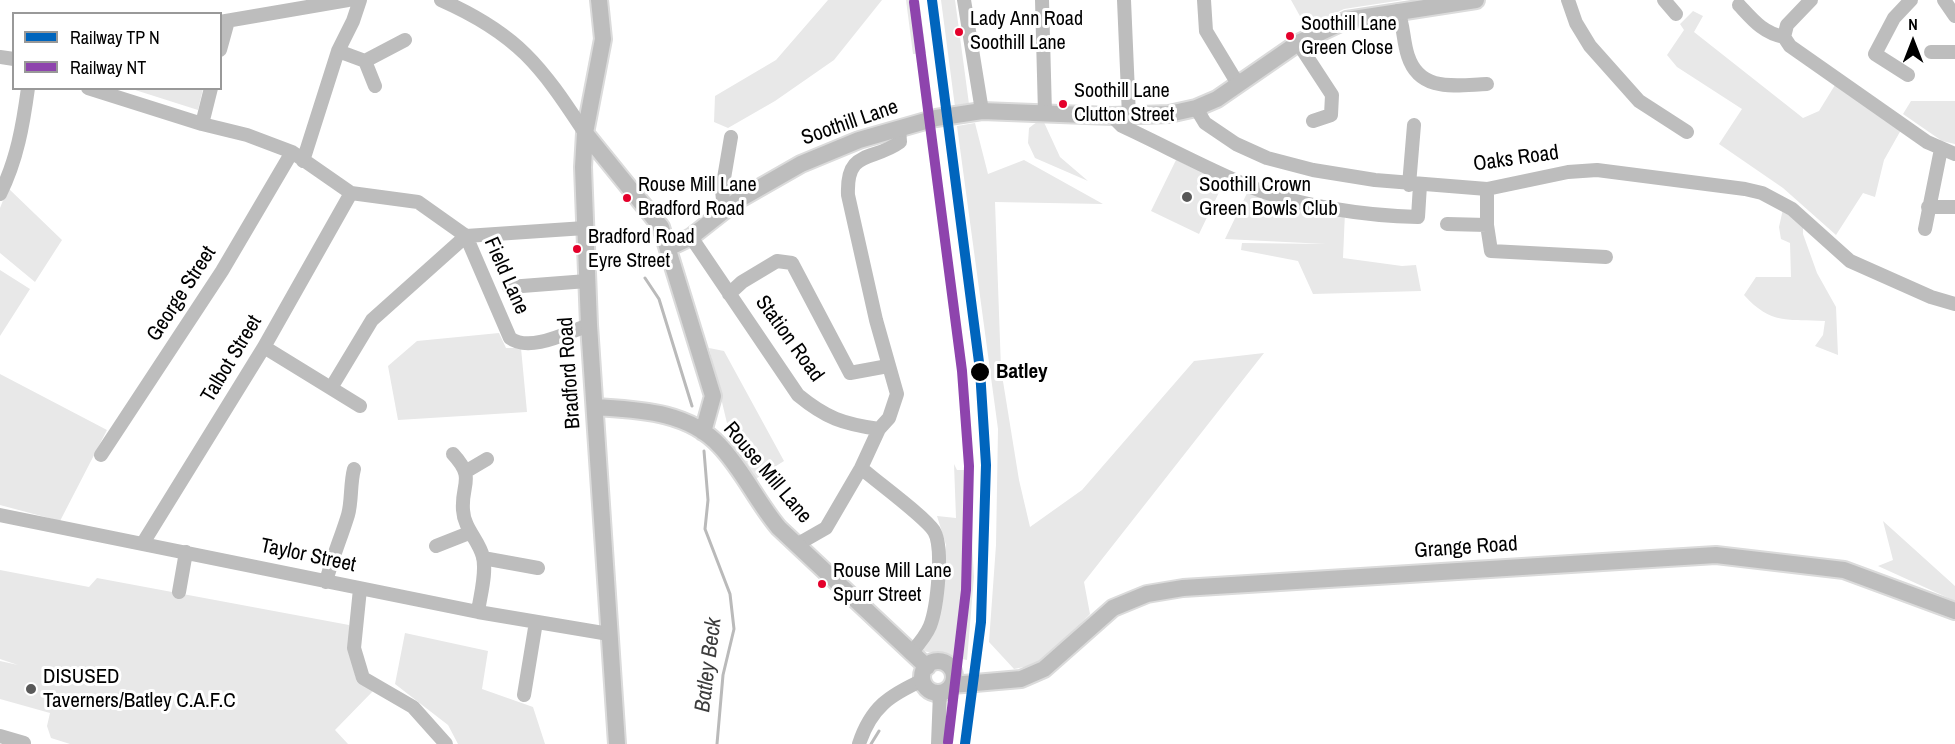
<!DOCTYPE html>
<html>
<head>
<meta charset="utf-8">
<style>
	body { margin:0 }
	#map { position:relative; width:1955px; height:744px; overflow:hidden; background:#fff; font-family:"Archivo Narrow",sans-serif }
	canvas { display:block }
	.legend { position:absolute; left:12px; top:12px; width:210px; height:78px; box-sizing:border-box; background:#fff; border:2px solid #999; margin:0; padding:8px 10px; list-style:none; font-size:18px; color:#000 }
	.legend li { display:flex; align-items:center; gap:12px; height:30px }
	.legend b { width:30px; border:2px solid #999 }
	.north { position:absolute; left:1883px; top:12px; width:60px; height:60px; -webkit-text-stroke:4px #fff; paint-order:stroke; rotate:0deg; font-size:16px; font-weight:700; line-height:24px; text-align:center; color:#000 }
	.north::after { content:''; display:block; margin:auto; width:21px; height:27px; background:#000; clip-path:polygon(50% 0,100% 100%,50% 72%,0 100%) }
</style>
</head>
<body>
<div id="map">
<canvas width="1955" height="744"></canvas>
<ul class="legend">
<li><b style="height:8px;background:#0065bd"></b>Railway TP N</li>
<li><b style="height:8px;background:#8e44ad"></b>Railway NT</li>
</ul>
<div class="north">N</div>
</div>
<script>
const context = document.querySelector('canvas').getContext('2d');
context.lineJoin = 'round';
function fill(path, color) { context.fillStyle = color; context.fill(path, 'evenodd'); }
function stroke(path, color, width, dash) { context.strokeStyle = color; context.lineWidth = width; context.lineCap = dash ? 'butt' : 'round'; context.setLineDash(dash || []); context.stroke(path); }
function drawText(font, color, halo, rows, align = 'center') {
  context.font = font + ' "Archivo Narrow",sans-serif'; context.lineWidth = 6; context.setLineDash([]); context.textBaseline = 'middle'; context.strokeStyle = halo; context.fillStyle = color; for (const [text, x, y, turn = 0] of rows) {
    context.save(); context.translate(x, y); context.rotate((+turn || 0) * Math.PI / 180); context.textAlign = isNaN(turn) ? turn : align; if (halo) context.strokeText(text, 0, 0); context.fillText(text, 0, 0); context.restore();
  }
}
const green = new Path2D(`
	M828,0H882L834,60L775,101L728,128L714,122L715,96L776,60Z
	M906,0H919L926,53L913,54Z
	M941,0H955L969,104L955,107Z
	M1291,0H1403L1344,9L1306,27Z
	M1693,11L1703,16L1694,32L1803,118L1819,111L1835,85L1901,130L1884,160L1875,197L1863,193L1836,235L1783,188L1719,144L1742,109L1677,67L1667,55L1684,30L1680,24Z
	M132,89H203L198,110Z
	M1911,101H1955V144L1942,141L1903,114Z
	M1042,118L1060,157L1088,181L1035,158L1028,143L1029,128Z
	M975,123L988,174L1024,160L1103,204L995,202L1001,369L1019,480L1030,527L1082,490L1194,361L1264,353L1084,582L1090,614L1044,663L1014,669L989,642L996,545L998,429L957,126Z
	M1176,160L1224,182L1199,234L1151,211Z
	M8,188L62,240L35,282L0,253V208Z
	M1248,191L1345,212L1343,258L1402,266L1416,265L1421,291L1313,294L1298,261L1241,250L1242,243L1326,244L1225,239Z
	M1783,209L1803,222V234L1817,273L1836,307L1838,355L1815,346L1823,335L1825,321C1788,319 1771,325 1744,295L1756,277H1791L1790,243L1781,239L1779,227Z
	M0,270L30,289L0,336Z
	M499,333L506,348H521L527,412L398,420L388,366L417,341Z
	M709,348L724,351L784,461L754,480L732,444Z
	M0,374L107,430L60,521L0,505Z
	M954,464L957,470H968L974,577L967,660L918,650L934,631L946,545L937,516L956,518Z
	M1883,521L1955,586V601L1878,566L1893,560Z
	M0,570L89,587L97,578L349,625V651L357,682L374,690L335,730L348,744H70L51,738L47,726L50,713L0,699V661L18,665L0,659Z
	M405,633L488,651L482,689L533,707L545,744H458L448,725L395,684Z`);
const stream = new Path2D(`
	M645,278L659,299L692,406
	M704,451L708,500L705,529L730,594L734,629L723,675L717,744
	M871,744L879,731`);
const minor = new Path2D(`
	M441,0C518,34 541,66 585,133
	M964,0L982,111
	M1042,0L1045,113
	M1124,0L1129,116
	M1204,0L1206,31L1238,84
	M1568,0L1576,23L1590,46L1639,101L1687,132
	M1664,0L1676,14
	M1811,0L1787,25L1784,37L1790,46L1927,142L1955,154
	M1944,0L1955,16
	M1739,5C1753,20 1763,33 1784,37
	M1398,11C1404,26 1403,42 1408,56C1420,93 1456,85 1487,84
	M220,22L348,0
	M1298,43L1332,95L1331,115L1313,121
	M220,50L228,21
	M338,51L365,61L405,40
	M1931,52H1955
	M0,57L14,59
	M365,61L375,86
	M1908,75L1875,54L1894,18L1911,0
	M88,88L202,124L247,135L292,152L351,193L418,202L466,236L510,338C530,353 568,332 589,325
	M1196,108L1205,123L1236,144L1267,158L1313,170L1375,180L1487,189L1568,172L1597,170L1745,189L1762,193L1792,209L1850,261L1931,297L1955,304
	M1112,116L1122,126C1165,146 1207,169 1251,187C1298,206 1367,216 1418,217L1420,185
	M202,124L211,88
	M303,161L338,51L353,21L360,0
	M1409,185L1414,125
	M1487,189V225L1491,251L1606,257
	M0,194C17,160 23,125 28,88
	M1928,207H1955
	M724,210L722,190L731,137
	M1447,224L1487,225
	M1925,229L1941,149
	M466,236L585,228
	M691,237L798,395C826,418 843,424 879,429
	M509,287L587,281
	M729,294L742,282L777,261L792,263L850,373L888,366
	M264,347L360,406
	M331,388L372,320L466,236
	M453,454C476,479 461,483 463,510C464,529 479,540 483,557C487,573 480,596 478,612
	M101,455L222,271L292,152
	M861,468C877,482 924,516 934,531C944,548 937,608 930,626C926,636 918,645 911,653
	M465,472L487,459
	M0,515L478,612L609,634
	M143,543L264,347L351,193
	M798,544L826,528L861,468L879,429L889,418L897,394L876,320L848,195C846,148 873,162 900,142L899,128
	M436,546L469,533
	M483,558L538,568
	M326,582C332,558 341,538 348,515C352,501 350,484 354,469
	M360,589L354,648L363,678L413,707L446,744
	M179,592L186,552
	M524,695L536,622
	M0,736L24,743
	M859,744C871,707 890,695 923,680
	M938,744L940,693`);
const major = new Path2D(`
	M599,0L603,39L585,133L583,167L589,325L617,744
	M585,133L661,227L713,396L703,432
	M668,248L691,237L738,200L801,164L859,140L936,118L982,111L1112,116L1169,114L1196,108L1217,99L1298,43L1347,20L1476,0
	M595,407C639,410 688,411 720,446C743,470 757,502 779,528L927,667
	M922 677a16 16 0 1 1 32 0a16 16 0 1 1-32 0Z
	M952,685L1021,679L1044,669L1113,608L1147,594L1183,588L1716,555L1844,570L1955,611`);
const rail1 = new Path2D(`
	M932,0L980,370L986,465L981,622L965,744`);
const rail2 = new Path2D(`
	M914,2L962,371L969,466L966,590L948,742`);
const markers = [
	[959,32,5,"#e4002b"],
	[1290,36,5,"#e4002b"],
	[1063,104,5,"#e4002b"],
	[1187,197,6,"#595959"],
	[627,198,5,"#e4002b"],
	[577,249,5,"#e4002b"],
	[980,372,10,"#000"],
	[822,584,5,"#e4002b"],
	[31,689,6,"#595959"]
];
const busNames = [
	["Lady Ann Road",970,20],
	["Soothill Lane",970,44],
	["Soothill Lane",1301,25],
	["Green Close",1301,49],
	["Soothill Lane",1074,92],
	["Clutton Street",1074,116],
	["Rouse Mill Lane",638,186],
	["Bradford Road",638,210],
	["Bradford Road",588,238],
	["Eyre Street",588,262],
	["Rouse Mill Lane",833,572],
	["Spurr Street",833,596]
];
const streetNames = [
	["Soothill Lane",850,123,-19],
	["Oaks Road",1516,159,-8],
	["Field Lane",506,276,66],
	["George Street",182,294,-57],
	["Station Road",789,339,54],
	["Talbot Street",232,359,-59],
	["Bradford Road",570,373,-94],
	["Rouse Mill Lane",767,473,50],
	["Grange Road",1466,548,-4],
	["Taylor Street",308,556,12]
];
const poiNames = [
	["Soothill Crown",1199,185],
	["Green Bowls Club",1199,209],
	["DISUSED",43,677],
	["Taverners/Batley C.A.F.C",43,701]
];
const stopNames = [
	["Batley",996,372]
];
const waterNames = [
	["Batley Beck",709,665,-83]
];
fill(green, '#e8e8e8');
stroke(stream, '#bababa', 3);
stroke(major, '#dbdbdb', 20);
stroke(minor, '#bdbdbd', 14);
stroke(major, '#bdbdbd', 16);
stroke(rail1, '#0065bd', 10);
stroke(rail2, '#8e44ad', 10);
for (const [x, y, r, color] of markers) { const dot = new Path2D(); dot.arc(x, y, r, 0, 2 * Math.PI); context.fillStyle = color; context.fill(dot); stroke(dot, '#fff', 2); }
drawText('20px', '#000', '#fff', busNames, 'left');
drawText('21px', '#000', '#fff', streetNames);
drawText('21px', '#000', '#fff', poiNames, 'left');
drawText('bold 21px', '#000', '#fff', stopNames, 'left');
drawText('italic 22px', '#3d3d3d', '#fff', waterNames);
</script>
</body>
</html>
